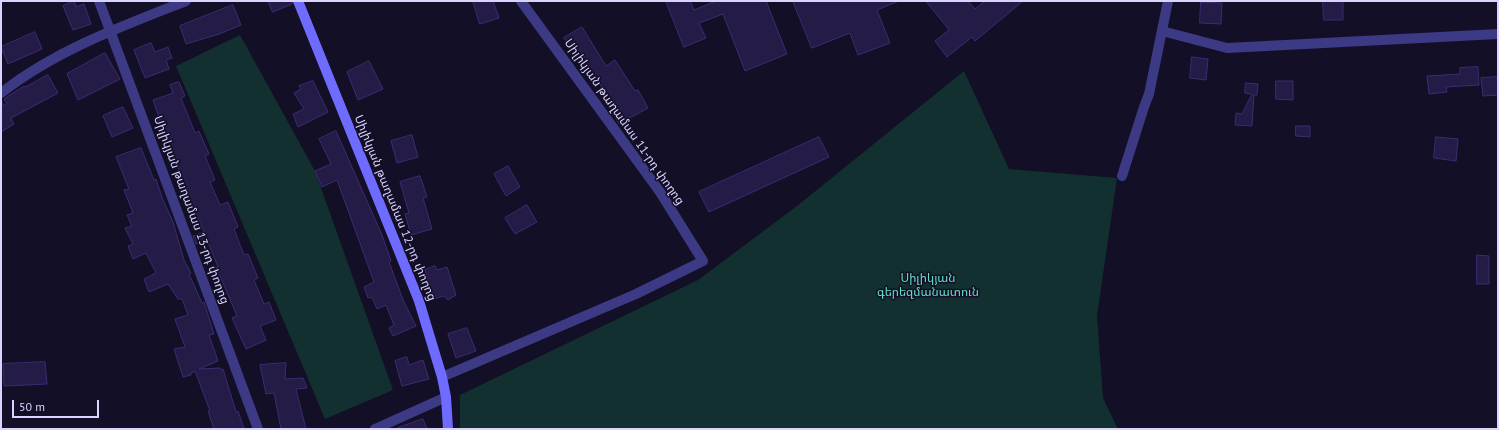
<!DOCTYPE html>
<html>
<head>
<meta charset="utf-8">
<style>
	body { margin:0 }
	#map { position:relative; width:1499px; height:430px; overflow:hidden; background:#130f26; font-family:"PT Sans",sans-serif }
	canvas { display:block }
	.frame { position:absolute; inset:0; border:2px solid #d9d4ff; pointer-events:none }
	.scale { position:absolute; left:12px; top:400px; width:87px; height:18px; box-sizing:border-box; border:2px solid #d9d4ff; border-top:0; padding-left:5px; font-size:12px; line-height:14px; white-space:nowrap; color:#d9d4ff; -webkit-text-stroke:3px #130f26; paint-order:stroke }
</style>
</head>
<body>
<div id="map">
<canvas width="1499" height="430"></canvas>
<div class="frame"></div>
<div class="scale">50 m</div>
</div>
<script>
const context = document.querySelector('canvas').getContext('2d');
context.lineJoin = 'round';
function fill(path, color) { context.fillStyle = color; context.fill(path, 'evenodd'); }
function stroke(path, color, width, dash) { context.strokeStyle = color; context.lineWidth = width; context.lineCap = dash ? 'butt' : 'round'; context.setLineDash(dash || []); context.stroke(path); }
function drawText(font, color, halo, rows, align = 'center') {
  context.font = font + ' "PT Sans","Noto Sans Armenian",sans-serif'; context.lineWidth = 3; context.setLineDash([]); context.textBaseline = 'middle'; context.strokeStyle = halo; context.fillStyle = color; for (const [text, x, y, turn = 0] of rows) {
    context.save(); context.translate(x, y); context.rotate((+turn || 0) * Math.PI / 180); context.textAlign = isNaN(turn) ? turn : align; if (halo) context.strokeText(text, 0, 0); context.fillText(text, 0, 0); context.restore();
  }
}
const green = new Path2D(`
	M240,35L315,171L393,390L325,419L176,66Z
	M964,71L1009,169L1117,178L1097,316L1103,398L1118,429H460V395L698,280L797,206Z`);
const building = new Path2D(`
	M74,1L76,7L84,4L91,24L73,30L63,6Z
	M268,1H292V4L273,12Z
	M473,1H493L499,18L480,24Z
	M666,1H690L694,10L716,1H766L787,54L745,71L723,14L699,23L706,38L684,47Z
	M793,1H899L877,10L890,43L858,55L850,33L812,48Z
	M926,1H968L975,9L985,1H1023L975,41L972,37L947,57L935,41L949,30Z
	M1323,1H1343V20H1324Z
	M1201,2L1222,3L1221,24L1200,23Z
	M233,5L241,25L219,34L186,44L180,26Z
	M582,27L606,66L615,60L635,91L638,90L648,108L619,124L609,105L612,104L591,70L585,74L564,38Z
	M35,32L42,49L8,64L1,47Z
	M151,43L155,52L168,47L172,58L166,60L169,69L145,78L134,50Z
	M105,53L120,79L78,100L67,74Z
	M1192,57L1208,59L1206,80L1190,78Z
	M369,61L383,89L358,100L347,72Z
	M1478,67L1479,85L1446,87L1447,92L1429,94L1427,76L1460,74V68Z
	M48,75L58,93L11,118L14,124L1,132V100L4,106L7,104L4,99L24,86L25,87Z
	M1498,77V95L1483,96L1481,78Z
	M313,81L328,112L298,127L293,114L304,109L294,93L301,89L299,86Z
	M1276,81H1293V100L1276,99Z
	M179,82L185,96L181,98L195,133L199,131L209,154L205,156L215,180L210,182L220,205L228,202L238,227L234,229L244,255L248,254L258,278L254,280L264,304L269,302L276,320L260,326L266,340L246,349L232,318L237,316L220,276L216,277L213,269L218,267L207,240L196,244L193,236L204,232L187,192L182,194L176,180L182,177L158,120H160L153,100L173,93L170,85Z
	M1246,83L1258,84L1257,95H1254L1252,126L1235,125L1236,113L1242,114L1252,94L1245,93Z
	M123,107L133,128L112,137L103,116Z
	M1296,126H1310V137L1296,136Z
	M336,131L382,235L391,261L389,262L403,300L416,326L393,336L389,328L394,325L386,305L377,309L372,297L368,298L364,287L374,282L337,180L322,187L315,171L331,164L319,139Z
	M412,135L418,157L397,163L391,141Z
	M819,137L829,157L709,212L699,192Z
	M1436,137L1458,139L1456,161L1434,158Z
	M141,148L154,180L156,179L163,200L173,222L184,260L191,273L189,274L202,303L204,302L214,334L209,335L218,361L199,369L220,368L221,370L223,369L236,412L238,411L244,429H214L208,411H210L195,371L191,373V375L183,377L174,349L185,347L175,319L188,315L182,299H178L168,284L149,292L144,279L156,273L146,253L133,259L128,246L133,244L125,228L132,226L127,215L133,213L124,190L129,189L116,157Z
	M508,166L520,187L506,196L494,174Z
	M420,176L427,197L423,198L432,229L411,235L405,214L409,213L400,182Z
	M527,205L537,222L515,234L505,218Z
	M1477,255L1489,256V284H1477Z
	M435,266L437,270L447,267L456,295L448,300L444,296L434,299L425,270Z
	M467,328L476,351L456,358L448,334Z
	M407,357L409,365L423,360L429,379L402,386L395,361Z
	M45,362L47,384L4,386L3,364Z
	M286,363L285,379L303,378L307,388L296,389L306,429H281L274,393L266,394L260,365Z
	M423,419L427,429H398V428Z`);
const street = new Path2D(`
	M99,1L258,429
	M1162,31L1227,48L1498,34
	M1,93C56,50 122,26 186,1
	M1122,176L1144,107L1149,94L1168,1
	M442,377L636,294L703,261L660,192L521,1
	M375,429L446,397`);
const secondary = new Path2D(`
	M298,1L419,301L442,377L446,397L448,429`);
const streetNames = [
	["Սիլիկյան թաղամաս 11-րդ փողոց",624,122,55],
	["Սիլիկյան թաղամաս 12-րդ փողոց",395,208,68],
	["Սիլիկյան թաղամաս 13-րդ փողոց",191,210,70]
];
const parkNames = [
	["Սիլիկյան",928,279],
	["գերեզմանատուն",928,293]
];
fill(green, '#12302f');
fill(building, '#241b47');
stroke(building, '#3b2d73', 1);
stroke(street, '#3d3a85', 10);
stroke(secondary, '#6f6bff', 10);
drawText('12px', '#d9d4ff', '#130f26', streetNames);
drawText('12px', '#5fe0c0', '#130f26', parkNames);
</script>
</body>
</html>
